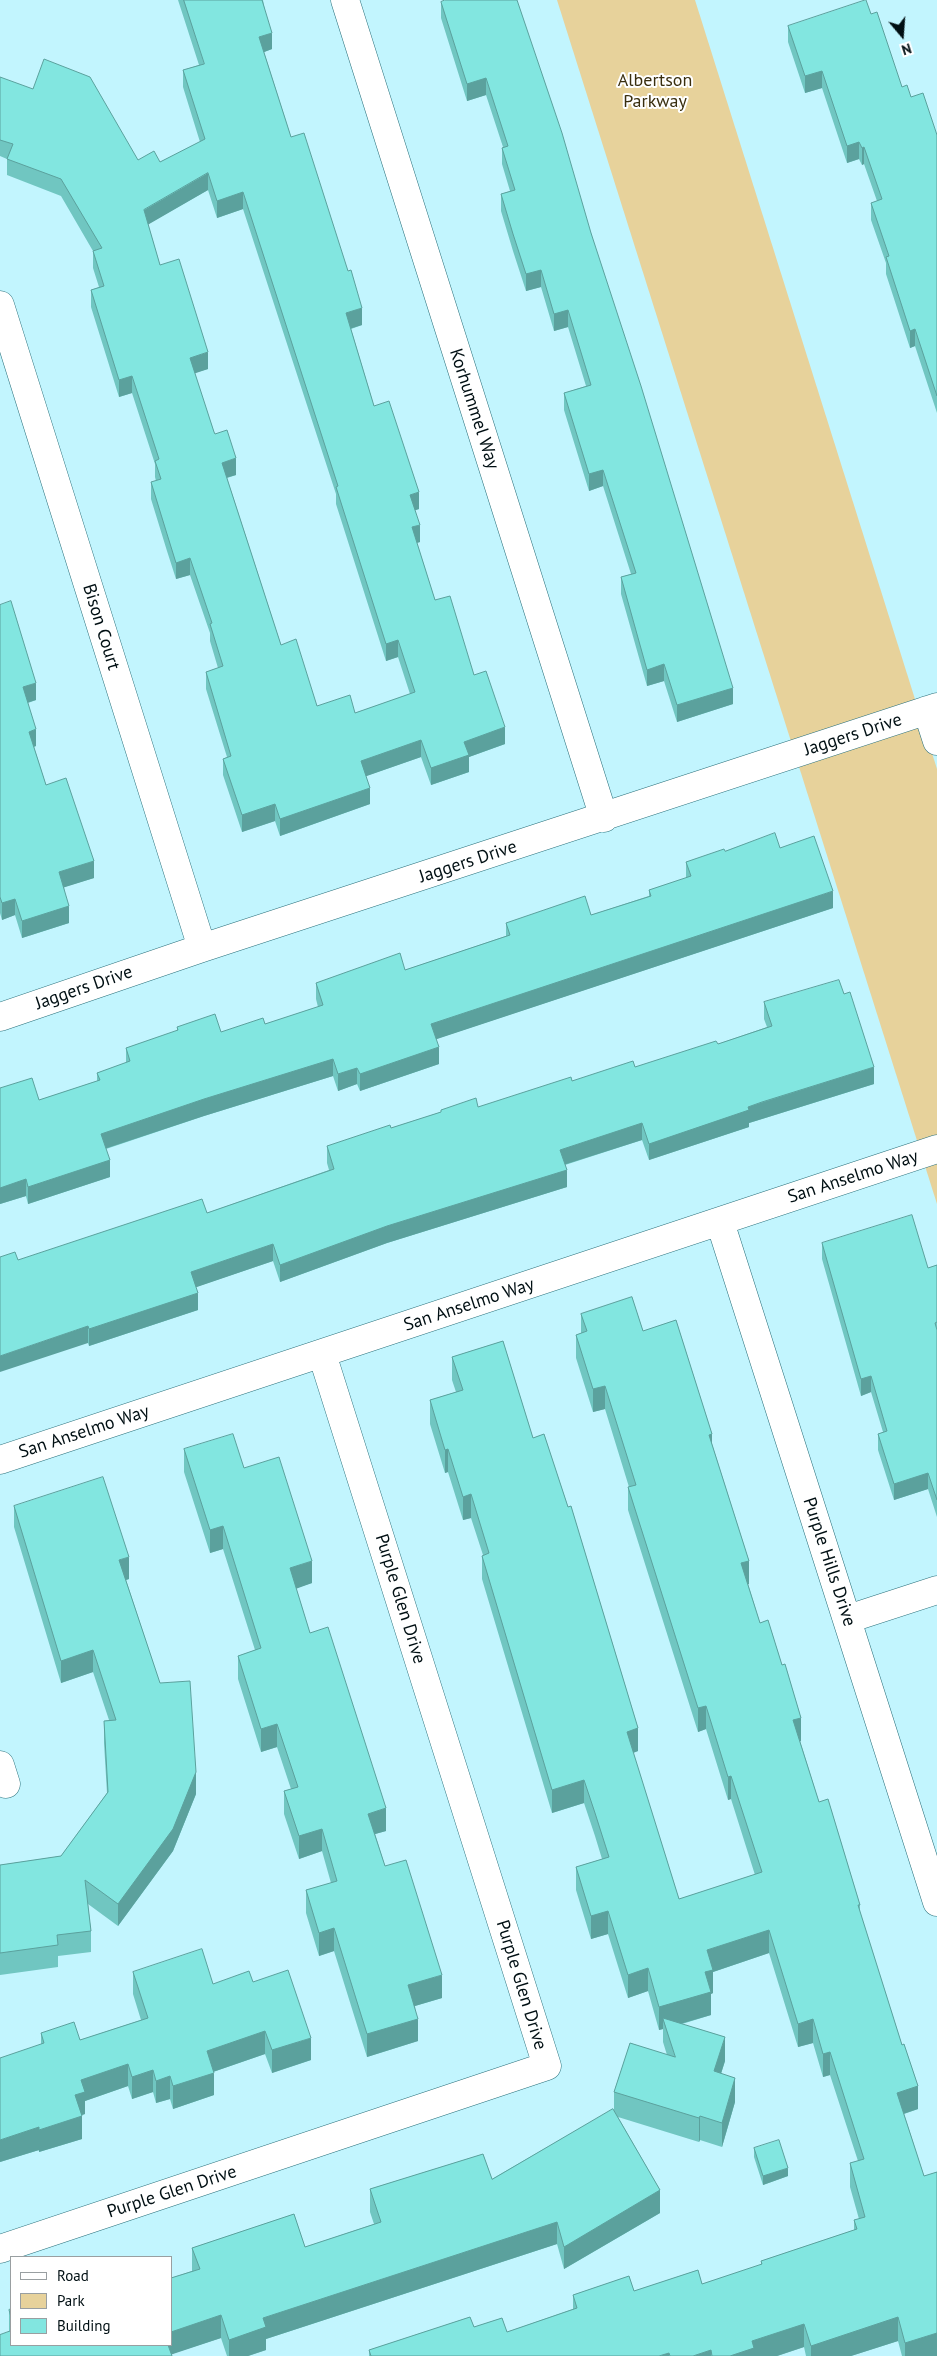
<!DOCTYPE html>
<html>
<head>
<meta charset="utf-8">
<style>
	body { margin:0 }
	#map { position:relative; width:937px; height:2356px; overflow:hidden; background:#c2f5fe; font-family:"PT Sans",sans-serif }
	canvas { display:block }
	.legend { position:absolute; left:10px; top:2256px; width:162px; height:90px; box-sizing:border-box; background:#fff; border:1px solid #999fa1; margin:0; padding:6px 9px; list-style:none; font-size:15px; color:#000f13 }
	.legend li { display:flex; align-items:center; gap:10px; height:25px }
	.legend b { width:25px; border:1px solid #999fa1 }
	.north { position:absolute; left:877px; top:10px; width:50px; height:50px; -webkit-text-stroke:4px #fff; paint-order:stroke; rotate:162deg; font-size:14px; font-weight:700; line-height:20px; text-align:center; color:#000f13 }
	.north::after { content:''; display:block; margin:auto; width:18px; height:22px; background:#000f13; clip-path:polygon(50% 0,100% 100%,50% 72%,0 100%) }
</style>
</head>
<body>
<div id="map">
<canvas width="937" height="2356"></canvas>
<ul class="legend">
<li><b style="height:6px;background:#fff"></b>Road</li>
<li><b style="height:14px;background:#e7d29b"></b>Park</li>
<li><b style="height:14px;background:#82e6e0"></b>Building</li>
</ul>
<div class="north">N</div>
</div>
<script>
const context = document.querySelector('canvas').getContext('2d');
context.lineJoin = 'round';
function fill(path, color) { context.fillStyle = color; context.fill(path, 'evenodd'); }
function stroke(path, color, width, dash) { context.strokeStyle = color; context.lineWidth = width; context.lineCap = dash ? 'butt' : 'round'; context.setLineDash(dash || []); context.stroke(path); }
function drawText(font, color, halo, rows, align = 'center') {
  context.font = font + ' "PT Sans",sans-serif'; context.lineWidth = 4; context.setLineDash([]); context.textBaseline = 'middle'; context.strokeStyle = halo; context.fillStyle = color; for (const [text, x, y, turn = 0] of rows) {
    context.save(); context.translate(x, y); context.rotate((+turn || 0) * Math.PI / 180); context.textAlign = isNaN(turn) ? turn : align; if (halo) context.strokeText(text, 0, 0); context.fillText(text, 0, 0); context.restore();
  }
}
const green = new Path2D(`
	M557,0H695L937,769V1204Z`);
const minor = new Path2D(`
	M345,0L604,818
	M0,305L202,948
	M927,710L937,741
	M0,1017L202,948L937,707
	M720,1222L937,1902
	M0,1460L937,1149
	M848,1619L937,1590
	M0,1765L6,1784
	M0,2249L547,2066L322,1354`);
const wall = new Path2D(`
	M178,0H263L272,49L264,52L291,137L362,325L351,329L374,406L419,509L415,510L420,542L417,543L435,600L474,675L505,744L469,757V772L431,785L421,757L366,776L370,804L280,836L275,821L242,832L223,775V759L227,757L206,689V672L218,668L210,641V633L190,575L176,579L167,551L151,499V482L156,481L155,477V464L132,393L119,397L91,307V290L99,287L93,268V251L61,196L7,175V159L0,156V77L138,160L160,162L200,142L183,87V70L199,65ZM208,190L217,218L243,209L336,494V504L386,661L398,657L410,694L355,713L317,706L281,645L227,478L236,475L214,432L194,373L208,369L160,265L148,224Z
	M441,2L591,233L733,704L677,722L664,681L647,686L621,594V577L631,574L603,486L589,491L564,410V393L586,386L568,327L554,331L541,287L526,291L513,251L501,211V194L510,191L502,164V148L503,147L486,95L467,101L441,18Z
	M871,14L902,87L911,97L937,135V413L915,346L910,348L886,274V263L871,220V203L877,201L864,164L862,165L859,159L847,163L822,88L805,93L788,42V26Z
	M0,605L36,700L28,703L36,746L34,747L46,785L94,878L64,887L69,923L22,938L15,915L2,920L0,913Z
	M780,848L833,908L436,1039L439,1064L360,1091L357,1084L338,1091L333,1076L204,1116L106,1149L110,1177L28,1204L26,1196L0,1204V1088L39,1100L97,1081V1073L126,1063V1048L177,1031V1027L221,1032L265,1024L318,1007L316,999V983L405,970L506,936V923L591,915L649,896V890L686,878V862L725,851Z
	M764,1002L874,1084L762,1119L749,1123V1127L649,1160L642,1140L565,1165L567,1187L387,1243L280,1282L273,1261L196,1287L198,1310L89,1346L88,1343L18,1260L207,1213L329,1170L327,1163V1146L391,1128L441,1112V1110L478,1107L572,1081L635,1067L718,1044L767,1027L764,1019Z
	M822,1243L928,1268L937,1265V1517L928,1489L894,1500L878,1450V1434L883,1432L871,1392L861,1396L822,1259Z
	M632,1297L643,1331L676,1320L712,1434V1444L749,1561V1584H748L760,1623L768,1620L782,1665L785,1664L801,1718V1741H800L819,1802L828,1799L860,1905V1912L902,2045L904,2044L918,2086V2109L904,2114L924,2176L937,2172V2356H902L898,2341L851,2356H806L804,2347L777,2356H369V2350L470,2317L474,2327L502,2318L507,2332L573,2309V2295L629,2276L634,2291L698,2270L702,2284L761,2265V2261L854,2230V2220L859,2219L850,2187V2163L858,2161L830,2075L823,2077L813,2043L798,2047L769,1953L713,1972V1993L711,1994V2015L682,2024L725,2037V2061L721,2074L735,2078V2102L722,2147L700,2140L699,2142L618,2117L660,2190V2213L564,2269L557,2244L266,2339V2350L248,2356H227L221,2338L171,2354L172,2356H0V2335L9,2332V2310L11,2309V2345H171V2278L192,2271V2248L294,2214L305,2247L374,2224L370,2212V2189L483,2154L492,2179L613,2109L614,2111V2092L630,2043L667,2055L663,2042V2029L659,2030L648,1991L628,1998L608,1934L591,1939L576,1890V1867L602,1859L595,1836L584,1803L552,1813L482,1579V1556L483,1555L471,1518L463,1520L448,1472L445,1473L430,1424V1400L456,1392L452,1380V1357L503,1341L533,1438L544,1434L568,1507L571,1506L638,1728V1751L633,1753L679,1899L755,1875L731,1799L728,1800L706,1729L698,1732L628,1510V1487H629L605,1409L593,1412L576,1358V1335L581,1333V1314Z
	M184,1449L244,1468L312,1583L296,1588L310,1633L386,1831L375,1834L385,1866L442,1998L415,2006L418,2041L367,2057L334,1951L319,1956L306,1913V1890L331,1883L322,1851L299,1859L284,1814V1791L291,1789L277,1747L261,1752L238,1679V1656L255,1650L223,1549L210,1553L184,1472Z
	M14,1506L129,1579L126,1580L196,1794L173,1851L118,1926L88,1904L91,1931V1952L58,1956V1967L0,1975V1865L61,1856L107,1793L104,1743V1721L109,1720L93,1672L61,1683L14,1527Z
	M133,1972L213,1984L253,1982L311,2060L272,2073L265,2054L213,2072L214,2095L173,2109L170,2099L156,2103L153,2092L132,2099L128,2086L85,2101V2114L82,2115V2139L39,2152V2150L0,2162L41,2044V2033L80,2040L141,2020L133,1994Z
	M754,2148L788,2176L763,2185L754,2157Z`);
const shadedWall = new Path2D(`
	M272,33V49L259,54V37Z
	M822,71V88L805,93V76Z
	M486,78V95L467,101V84Z
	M859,142V159L847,163V146Z
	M864,147V164L862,165V148Z
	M208,173V190L144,227V210Z
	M243,192V209L217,218V201Z
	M541,270V287L526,291V274Z
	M362,308V325L346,330V313Z
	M568,310V327L554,331V314Z
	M915,329V346L910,348V331Z
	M208,352V369L190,375V358Z
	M132,376V393L119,397V380Z
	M236,458V475L222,479V463Z
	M603,470V486L589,491V474Z
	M419,492V509L410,512V495Z
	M420,525V542L412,544V527Z
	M190,558V575L176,579V563Z
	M398,640V657L386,661V644Z
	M664,664V681L647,686V670Z
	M36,683V700L23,704V687Z
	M733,688V704L677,722V705Z
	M505,727V744L469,757V772L431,785V768L464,742Z
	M36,729V746L29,748V732Z
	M421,740V757L361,778V761Z
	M370,788V804L280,836V819Z
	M275,804V821L242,832V815Z
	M94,861V878L59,889V872Z
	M833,891V908L431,1041V1024Z
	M15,899V915L2,920V903Z
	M69,906V923L22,938V921Z
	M439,1047V1064L360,1091V1074Z
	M333,1059V1076L204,1116L101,1150V1134L204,1099Z
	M874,1067V1084L762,1119L749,1123V1127L649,1160V1144L748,1107Z
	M357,1068V1084L338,1091V1074Z
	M642,1123V1140L560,1166V1150Z
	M110,1160V1177L28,1204V1187Z
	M567,1170V1187L387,1243L280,1282V1265L387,1226Z
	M26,1179V1196L0,1204V1188Z
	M273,1244V1261L191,1289V1272Z
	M198,1293V1310L89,1346V1329Z
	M88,1326V1343L0,1372V1356Z
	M871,1376V1392L861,1396V1379Z
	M605,1386V1409L593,1412V1389Z
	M712,1434V1458L709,1435Z
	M448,1449V1472L445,1473V1450Z
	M928,1473V1489L894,1500V1484Z
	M471,1494V1518L463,1520V1497Z
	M223,1526V1549L210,1553V1530Z
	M129,1557V1579L119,1582V1560Z
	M312,1561V1583L290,1591V1568Z
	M749,1561V1584L741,1586V1563Z
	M93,1650V1672L61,1683V1661Z
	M706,1706V1729L698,1732V1708Z
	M801,1718V1741L793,1744V1720Z
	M277,1724V1747L261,1752V1729Z
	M638,1728V1751L627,1755V1732Z
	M196,1772V1794L173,1851L118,1926V1904Z
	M731,1776V1799L728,1800V1777Z
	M584,1780V1803L552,1813V1790Z
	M386,1808V1831L368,1836V1814Z
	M322,1829V1851L299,1859V1836Z
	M608,1911V1934L591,1939V1916Z
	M334,1928V1951L319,1956V1933Z
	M769,1930V1953L713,1972V1993L711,1994V2015L666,2028L663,2018V2029L659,2030V2007L705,1972L707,1950Z
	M648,1968V1991L628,1998V1975Z
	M442,1975V1998L408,2008V1985Z
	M418,2019V2041L367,2057V2034Z
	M813,2019V2043L798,2047V2024Z
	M265,2031V2054L207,2074V2051Z
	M725,2037V2061L714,2095V2071Z
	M311,2038V2060L272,2073V2050Z
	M830,2052V2075L823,2077V2054Z
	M128,2064V2086L85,2101V2114L75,2117V2095L81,2080Z
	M153,2070V2092L132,2099V2077Z
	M214,2073V2095L173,2109V2086Z
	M170,2076V2099L156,2103V2081Z
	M735,2078V2102L722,2147V2123Z
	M918,2086V2109L897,2116V2093Z
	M82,2116V2139L39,2152V2130Z
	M700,2116V2140L699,2142V2118Z
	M39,2127V2150L0,2162V2140Z
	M788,2168V2176L763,2185V2176Z
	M660,2190V2213L564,2269V2247Z
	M557,2222V2244L266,2339V2350L248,2356H229V2340L263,2318Z
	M221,2315V2338L167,2356L165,2345H171V2332Z
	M898,2317V2341L851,2356H811V2346Z
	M804,2324V2347L777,2356H730L752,2341Z
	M937,2333V2356H905V2343Z
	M711,2350V2356H693Z
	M669,2353V2356H659Z`);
const building = new Path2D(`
	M184,0H262L272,33L259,37L291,137L304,133L348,271L351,270L362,308L346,313L374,406L389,401L419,492L410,495L420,525L412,527L435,600L450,596L474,675L486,671L505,727L464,742L469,755L431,768L421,740L361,761L370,788L280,819L275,804L242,815L223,759L231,756L206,672L223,666L210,624L212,623L190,558L176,563L167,534L151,482L161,479L155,461L159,459L132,376L119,380L91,290L104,286L93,251L102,248L61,179L7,159L13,144L0,140V77L33,89L44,59L90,77L138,160L154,151L160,162L205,139L183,70L204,64ZM208,173L217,201L243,192L338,486L336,487L386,644L398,640L415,692L355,713L350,695L317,706L296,639L281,645L222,463L236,458L227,430L215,434L214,432L190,358L208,352L179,259L160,265L144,210Z
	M445,0H517L562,133L591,233L641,386L733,688L677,705L664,664L647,670L621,577L636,573L603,470L589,474L564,393L591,385L568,310L554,314L541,270L526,274L513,234L501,194L515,190L502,148L508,146L486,78L467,84L441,2Z
	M866,0L871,14L877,12L902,87L907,85L911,97L923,93L937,135V396L915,329L910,331L886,257L889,256L871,203L882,199L864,147L862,148L859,142L847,146L822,71L805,76L788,26Z
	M11,601L36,683L23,687L36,729L29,732L46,785L66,778L94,861L59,872L69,906L22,921L15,899L2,903L0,897V605Z
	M775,833L780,848L814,836L833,891L431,1024L439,1047L360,1074L357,1068L338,1074L333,1059L204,1099L101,1134L110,1160L28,1187L26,1179L0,1188V1088L32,1078L39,1100L100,1080L97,1073L130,1061L126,1048L178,1030L177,1027L215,1014L221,1032L263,1018L265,1024L323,1005L316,983L400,953L405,970L510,935L506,923L585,896L591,915L651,896L649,890L691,876L686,862L724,849L725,851Z
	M839,980L844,994L850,992L874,1067L762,1102L748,1107L749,1110L649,1144L642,1123L560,1150L567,1170L387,1226L280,1265L273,1244L191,1272L198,1293L89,1329L88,1326L0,1356V1257L15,1252L18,1260L202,1199L207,1213L334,1169L327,1146L390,1125L391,1128L441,1112V1110L476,1098L478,1107L571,1077L572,1081L633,1061L635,1067L716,1041L718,1044L772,1026L764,1002Z
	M912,1215L928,1268L937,1265V1322L935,1323L937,1330V1500L928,1473L894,1484L878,1434L887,1431L871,1376L861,1379L822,1243Z
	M632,1297L643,1331L676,1320L712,1434L709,1435L749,1561L741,1563L760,1623L768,1620L782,1665L785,1664L801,1718L793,1720L819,1802L828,1799L860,1905H858L902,2045L904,2044L918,2086L897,2093L924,2176L937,2172V2333L905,2343L898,2317L811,2346L804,2324L752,2341L754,2348L730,2356H712L711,2350L693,2356H670L669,2353L659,2356H371L369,2350L470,2317L474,2327L502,2318L507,2332L577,2308L573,2295L629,2276L634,2291L698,2270L702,2284L762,2264L761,2261L857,2229L854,2220L865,2217L850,2163L864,2159L830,2052L823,2054L813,2019L798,2024L769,1930L707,1950L713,1970L705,1972L711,1992L659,2007L648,1968L628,1975L608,1911L591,1916L576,1867L609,1857L595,1813L584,1780L552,1790L482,1556L489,1553L471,1494L463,1497L448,1449L445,1450L430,1400L463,1390L452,1357L503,1341L533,1438L544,1434L568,1507L571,1506L638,1728L627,1732L679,1899L762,1872L731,1776L728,1777L706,1706L698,1708L628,1487L636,1485L605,1386L593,1389L576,1335L587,1331L581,1314Z
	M233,1434L244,1468L279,1457L312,1561L290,1568L310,1633L328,1627L386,1808L368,1814L385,1866L406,1860L442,1975L408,1985L418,2019L367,2034L334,1928L319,1933L306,1890L337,1881L322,1829L299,1836L284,1791L298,1787L277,1724L261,1729L238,1656L261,1648L223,1526L210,1530L184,1449Z
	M103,1477L129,1557L119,1560L160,1683L190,1681L196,1772L173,1829L118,1904L85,1880L91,1931L57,1935L58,1945L0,1953V1865L61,1856L108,1792L104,1721L116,1720L93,1650L61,1661L14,1506Z
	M202,1949L213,1984L249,1971L253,1982L288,1970L311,2038L272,2050L265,2031L207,2051L214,2073L173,2086L170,2076L156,2081L153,2070L132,2077L128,2064L81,2080L85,2092L75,2095L82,2116L39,2130V2127L0,2140V2058L44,2043L41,2033L74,2022L80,2040L148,2018L133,1972Z
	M663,2018L725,2037L714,2071L735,2078L722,2123L700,2116L699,2118L614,2092L630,2043L675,2057Z
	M613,2109L660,2190L564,2247L557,2222L263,2318L266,2327L229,2340L221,2315L171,2332V2278L200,2269L192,2248L294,2214L305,2247L381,2222L370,2189L483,2154L492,2179Z
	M779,2140L788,2168L763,2176L754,2148Z
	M11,2309V2317L9,2310Z
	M11,2331V2345H168L172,2356H0V2335Z`);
const parkNames = [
	["Albertson",655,81],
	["Parkway",655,102]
];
const streetNames = [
	["Korhummel Way",474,409,72],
	["Bison Court",101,627,73],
	["Jaggers Drive",853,735,-18],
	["Jaggers Drive",468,862,-18],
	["Jaggers Drive",84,988,-19],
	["San Anselmo Way",853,1177,-18],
	["San Anselmo Way",469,1305,-18],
	["San Anselmo Way",84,1432,-18],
	["Purple Hills Drive",829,1562,72],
	["Purple Glen Drive",400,1599,73],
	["Purple Glen Drive",521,1985,73],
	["Purple Glen Drive",172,2192,-18]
];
fill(green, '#e7d29b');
stroke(minor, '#2a707b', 29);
stroke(minor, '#fff', 28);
fill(wall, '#70c6c1');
fill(shadedWall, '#5ba19d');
fill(building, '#82e6e0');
stroke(building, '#5ba19d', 1);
drawText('18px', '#392e0e', '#fff', parkNames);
drawText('18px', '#000f13', '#fff', streetNames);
</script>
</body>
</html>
